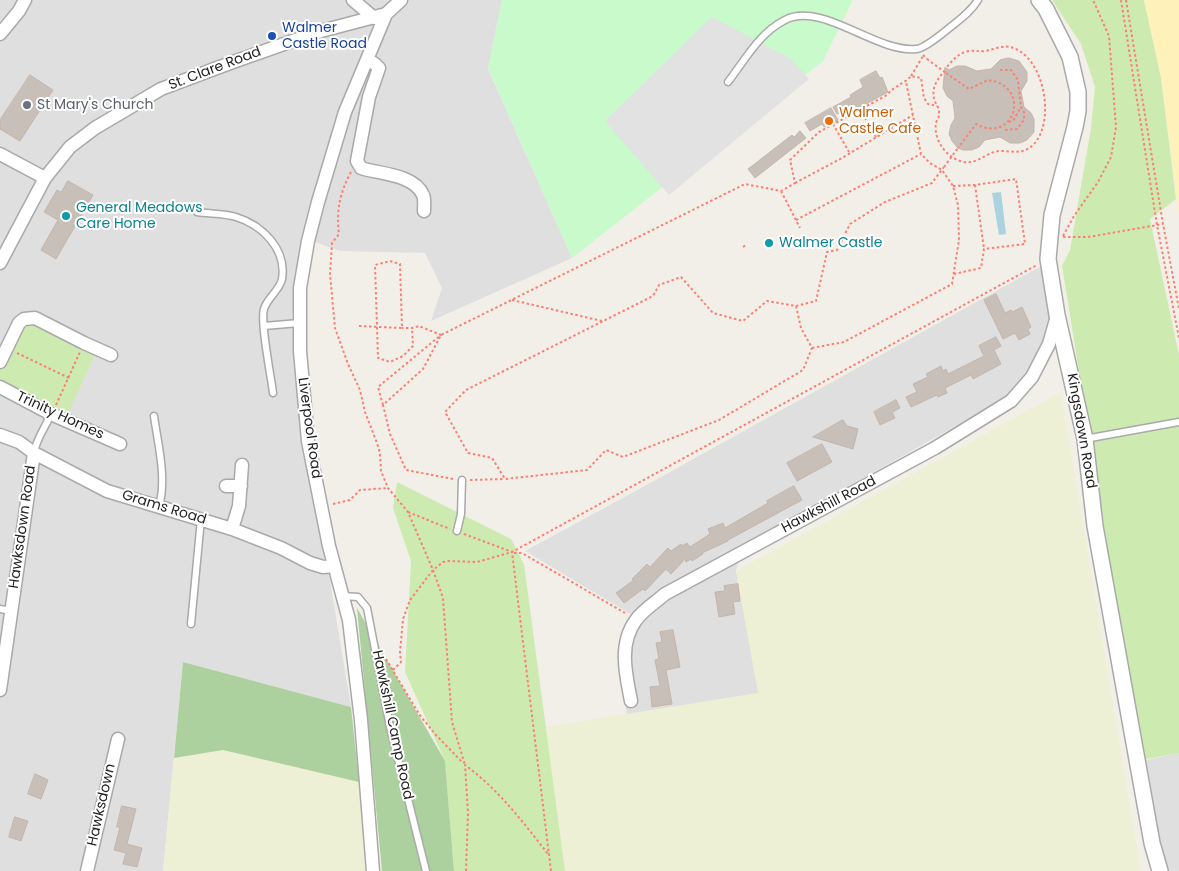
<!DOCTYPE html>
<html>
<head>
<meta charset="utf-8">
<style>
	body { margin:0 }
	canvas { display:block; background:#f2efe9 }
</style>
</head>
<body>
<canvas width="1179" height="871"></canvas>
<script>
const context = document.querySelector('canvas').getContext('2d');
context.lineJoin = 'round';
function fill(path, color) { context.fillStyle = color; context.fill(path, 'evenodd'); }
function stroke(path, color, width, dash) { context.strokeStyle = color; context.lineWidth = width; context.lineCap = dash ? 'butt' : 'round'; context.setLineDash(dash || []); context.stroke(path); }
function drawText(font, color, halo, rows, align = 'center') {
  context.font = font + ' Poppins,sans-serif'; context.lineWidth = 4; context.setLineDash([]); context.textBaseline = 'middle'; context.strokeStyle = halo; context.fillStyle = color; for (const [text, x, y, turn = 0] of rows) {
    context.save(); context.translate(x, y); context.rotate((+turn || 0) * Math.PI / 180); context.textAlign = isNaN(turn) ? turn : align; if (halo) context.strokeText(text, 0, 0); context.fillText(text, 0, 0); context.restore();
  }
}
const residential = new Path2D(`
	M0,0H502L488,69L572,258L431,321L442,288L425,253L340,251L301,237L292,318L300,438L330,581L351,707L183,662L163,871H0Z
	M1052,260L1058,335L1032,388L1007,397L743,546L736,571L759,693L627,715L620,673L621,652L624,628L632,615L525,551L632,493Z
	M1179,753V871H1164L1142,761Z`);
const farmland = new Path2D(`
	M1061,392L1141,871H563L545,727L758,693L736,571Z
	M223,750L359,782L365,871H163L174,758Z`);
const grass = new Path2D(`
	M1052,0H1144L1161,77L1176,199L1150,219L1179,355V753L1142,760L1062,266L1070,250L1091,128L1095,87L1081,44Z
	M24,319L97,350L65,420L0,387V362Z
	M397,482L511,539L524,564L565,871H454L445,761L405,672L411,561L393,508Z`);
const forest = new Path2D(`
	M357,608L445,761L454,871H382Z
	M183,662L351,707L359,782L223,750L174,758Z`);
const sand = new Path2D(`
	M1144,0H1179V216L1161,77Z`);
const park = new Path2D(`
	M502,0H853L823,61L572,258L488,68Z`);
const parking = new Path2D(`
	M712,17L791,59L809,79L669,195L605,121Z`);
const water = new Path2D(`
	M1001,192L1006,234L999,235L992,193Z`);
const building = new Path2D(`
	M1009,58L1019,61L1027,72V81L1021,91L1024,107L1031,113L1034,119V132L1027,140L1020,143H1010L1000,137L985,140L979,147L972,150H963L958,148L952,141L949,134L951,125L955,118L953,101L947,96L943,88L945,67L949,70L957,66H965L977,71L991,69L1000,60Z
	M876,71L880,78L882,77L888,92L857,109L855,104L837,114L833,107L851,97L850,95L863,87L860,80Z
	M30,75L53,90L20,141L0,129V120Z
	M831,108L838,120L824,127L822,124L810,131L805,123Z
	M800,131L806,138L755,178L748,169L792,135L794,137Z
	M68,181L93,195L56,259L41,250L58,220L44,212L57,190L61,192Z
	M996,294L1005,313L1011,310L1012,312L1022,307L1031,327L1028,329L1030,334L1019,340L1015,333L1003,339L984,300Z
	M996,337L1001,346L994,350L1001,364L973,379L971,375L945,388L947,393L938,397L937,395L911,407L906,397L917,392L913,384L928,377L926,374L941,366L943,371L946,369L948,374L984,356L979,346Z
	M896,400L900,408L892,412L895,418L880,425L874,412Z
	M843,420L847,426L858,429L853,449L813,437Z
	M822,444L832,462L797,481L787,463Z
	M794,486L802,500L728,540V541L702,553L703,554L692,561L691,559L686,562L685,559L671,574L666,569L645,591L643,589L624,603L616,593L634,580L632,579L647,564L650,567L668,548L671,551L681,544L682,546L687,543L690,547L710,534L708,529L723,523L725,528L768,503L767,501Z
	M738,584L740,601L733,602L735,614L719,617L715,592L725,591L724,586Z
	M673,630L680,667L666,670L672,704L652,707L650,687L660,686L655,660L659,659L656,643L662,642L660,632Z
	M35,774L48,780L41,799L28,794Z
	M122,806L136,809L127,844L142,848L137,867L123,864L126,853L114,850L120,827H117Z
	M15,817L28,821L21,841L9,837Z`);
const path = new Path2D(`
	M1121,0L1157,225L1179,338
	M1126,0L1163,224L1179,309
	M923,55L927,59
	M1000,70H1011L1018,80L1021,107L1024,112V120L1017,129L1004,130
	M946,73L969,89L988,80C1033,86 1014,145 976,124L958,148
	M942,74C935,83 931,90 935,102C937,105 939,108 939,112C940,117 937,119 936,123C933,140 947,159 964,162C979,164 988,151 1000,151C1013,151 1024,155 1034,144C1056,120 1044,55 1010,47C1001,45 993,50 985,51C979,52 975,50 970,51C959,52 953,60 946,68
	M911,76L923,56
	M860,109L876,137
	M1009,122L1013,121L1021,107
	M833,124L849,152
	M351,172C340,192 336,211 339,234L332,243L330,274L335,328L348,364L360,390L365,412L377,443L380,453L381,471L388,488L408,512L433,570L443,598L452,722L465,765
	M795,183L842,158L913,115
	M975,185L984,249
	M953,186L975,185L1016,179L1025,244L984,249L981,268L954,274
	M781,191L800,228
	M796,220L921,154
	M1063,236L1074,216L1098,182L1111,157L1116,127L1109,36L1093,0
	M1063,237H1088L1163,224
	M743,247L746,245
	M512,300L602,321
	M796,306L801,328L812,348L803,370L719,420L623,457L606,450L587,470L505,479L492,458L468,453L445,412L466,390L653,296L659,285L681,277L713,313L743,321L767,301L796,306L816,301L827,252L837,250L850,224L885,202L932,183L944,167
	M359,326L402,328L400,264L390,261L375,265C376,296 377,327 378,358L390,362L403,356L413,346L412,328
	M812,348L844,342L952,284L959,240L958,205L953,186L942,170L930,163L921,154L906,82
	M17,353L69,378
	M56,405L80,352
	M383,405L378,387L441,335L419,326L412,328H402
	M453,479L406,470L390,434L383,405L423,369L441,335L745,184L781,191L795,183L790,160L819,132L887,95C894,86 904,84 911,76L921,78L924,98L928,104L937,106
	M470,480L505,479
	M333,504L350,500L360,490L388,488
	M408,512L450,529
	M464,534L512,552L551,871
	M514,553H522L625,613
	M386,659L419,714L435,734L463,763
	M393,670L401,662L400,652L403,619L410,600L433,570L443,562L449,561L477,562L512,552L1037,265
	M466,871L468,813L465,765C498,789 523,822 548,854`);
const service = new Path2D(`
	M728,82C745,60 759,33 785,20C822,1 876,53 916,49C923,49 942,34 948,29C959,20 971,12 978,0
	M197,212C210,214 224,213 236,217C262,225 287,249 282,279C280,290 267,298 264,309C260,322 271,376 273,393
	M264,326L299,323
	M154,416C158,445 167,478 159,506
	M1085,439L1179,422
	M34,453C36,439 45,428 51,414
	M457,531L461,514L462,480
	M342,596L358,597L367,608L390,727L426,871
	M0,609L11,611
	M191,624L201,519`);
const minor = new Path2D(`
	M353,0L374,18
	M0,34L19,11L25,0
	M368,60L375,64L379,68L369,97L357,161L361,168C379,174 414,174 423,195C425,199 424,207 424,211
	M0,154L45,178
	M0,263L45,178L70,147L95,128L161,89L233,62L321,31L386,14
	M0,362L19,323L24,319L35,318L84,343L111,355
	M0,387L51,414L120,444
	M0,435L19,442L34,453L107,491L232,529L281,548L310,563L323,567L334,566
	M226,486H241
	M232,529L239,506L242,465
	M0,690L34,453
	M631,701C626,675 618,644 636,620C643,610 656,602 665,594L935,448L1011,401L1032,377L1049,344L1057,316
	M87,871L118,739
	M373,871L361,720L349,620L329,546L308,441L300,351V288L308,241L318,202L345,112L386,14L401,0`);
const tertiary = new Path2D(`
	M1039,0L1046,9L1070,57L1078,92V111L1075,127L1052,215L1048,259L1057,315L1085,439L1095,526L1152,843L1160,871`);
const pathBridge = new Path2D(`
	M927,59L946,73
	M944,167L958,148`);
const markers = [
	[272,36,5,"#1a4fb4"],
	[27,105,5,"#6b7280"],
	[829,121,5,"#e8710a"],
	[66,216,5,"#0f9aa8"],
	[769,243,5,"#0f9aa8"]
];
const transitNames = [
	["Walmer",282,28],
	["Castle Road",282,44]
];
const streetNames = [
	["St. Clare Road",215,69,-21],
	["Trinity Homes",60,416,25],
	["Liverpool Road",309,428,82],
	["Kingsdown Road",1081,431,80],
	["Hawkshill Road",829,505,-28],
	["Grams Road",164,508,17],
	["Hawksdown Road",23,527,-82],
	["Hawkshill Camp Road",392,725,78],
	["Hawksdown",102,805,-77]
];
const worshipNames = [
	["St Mary's Church",37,105]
];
const foodNames = [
	["Walmer",839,113],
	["Castle Cafe",839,129]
];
const cultureNames = [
	["General Meadows",76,208],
	["Care Home",76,224],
	["Walmer Castle",779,243]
];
fill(residential, '#e0dfdf');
fill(farmland, '#eef0d5');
fill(grass, '#cdebb0');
fill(forest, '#add19e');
fill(sand, '#fff1ba');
fill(park, '#c8facc');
fill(parking, '#e2e2e2');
fill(water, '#aad3df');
fill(building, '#c7bfb8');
stroke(building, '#c4b6ab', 1);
stroke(service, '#a9a9a9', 9);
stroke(minor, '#a9a9a9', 15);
stroke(tertiary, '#a9a9a9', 18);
stroke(path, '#fa8072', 2, [2.5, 2.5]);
stroke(service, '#fff', 6);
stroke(minor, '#fff', 12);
stroke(tertiary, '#fff', 15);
stroke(pathBridge, '#fa8072', 2, [2.5, 2.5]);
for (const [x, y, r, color] of markers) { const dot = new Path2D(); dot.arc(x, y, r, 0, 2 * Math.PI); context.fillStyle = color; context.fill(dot); stroke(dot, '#fff', 2); }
drawText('14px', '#164399', '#fff', transitNames, 'left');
drawText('14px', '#222', '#fff', streetNames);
drawText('14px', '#5b616d', '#fff', worshipNames, 'left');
drawText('14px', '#c56008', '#fff', foodNames, 'left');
drawText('14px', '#0d838f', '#fff', cultureNames, 'left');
</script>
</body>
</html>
